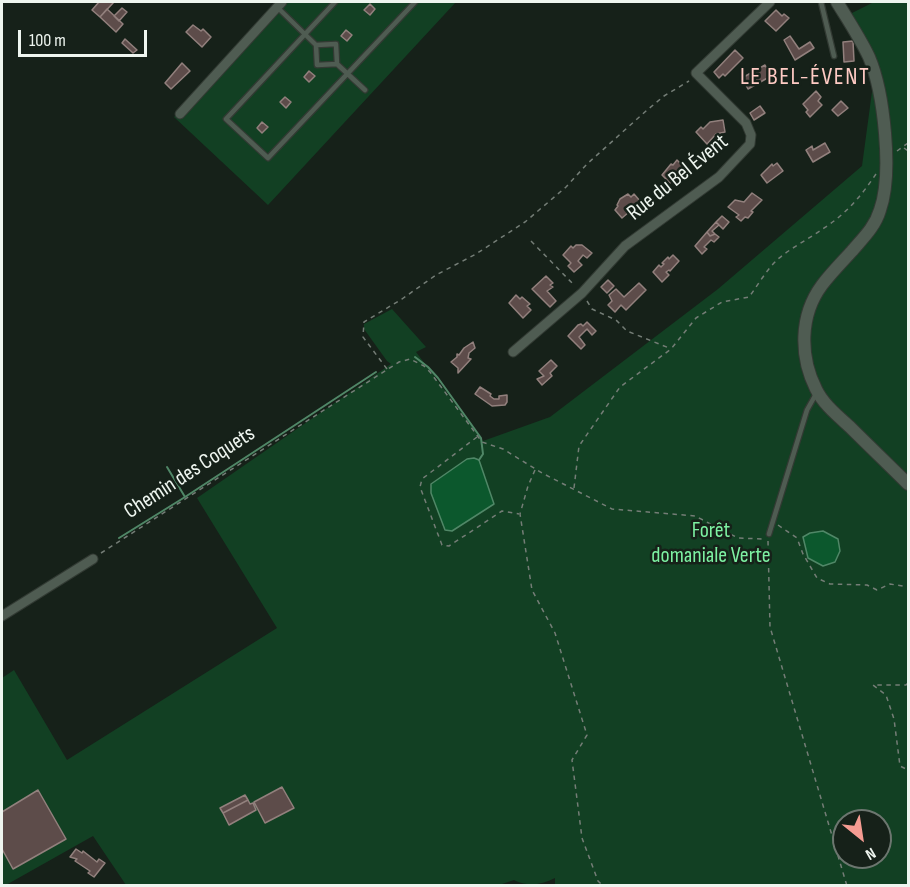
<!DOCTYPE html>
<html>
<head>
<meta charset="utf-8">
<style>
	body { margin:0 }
	#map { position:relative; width:910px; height:887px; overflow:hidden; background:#162119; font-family:"Sofia Sans Condensed",sans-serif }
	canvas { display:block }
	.frame { position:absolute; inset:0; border:3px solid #eef5ef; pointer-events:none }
	.north { position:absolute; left:832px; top:809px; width:60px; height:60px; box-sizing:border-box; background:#162119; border:2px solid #6c766f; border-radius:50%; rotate:150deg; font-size:16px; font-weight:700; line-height:24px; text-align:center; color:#eef5ef }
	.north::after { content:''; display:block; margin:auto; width:21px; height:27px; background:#f59c92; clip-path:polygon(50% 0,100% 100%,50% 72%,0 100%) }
	.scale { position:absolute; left:18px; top:30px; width:129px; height:27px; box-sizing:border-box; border:3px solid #eef5ef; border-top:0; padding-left:8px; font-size:18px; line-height:21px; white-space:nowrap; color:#eef5ef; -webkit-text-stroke:4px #162119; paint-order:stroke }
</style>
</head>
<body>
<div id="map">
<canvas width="910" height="887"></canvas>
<div class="frame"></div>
<div class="north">N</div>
<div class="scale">100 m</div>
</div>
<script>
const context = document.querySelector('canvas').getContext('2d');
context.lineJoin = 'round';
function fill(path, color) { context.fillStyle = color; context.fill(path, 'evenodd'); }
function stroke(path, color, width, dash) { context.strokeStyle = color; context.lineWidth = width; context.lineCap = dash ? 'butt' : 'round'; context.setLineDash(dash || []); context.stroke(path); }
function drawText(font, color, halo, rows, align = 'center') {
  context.font = font + ' "Sofia Sans Condensed",sans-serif'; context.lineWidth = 5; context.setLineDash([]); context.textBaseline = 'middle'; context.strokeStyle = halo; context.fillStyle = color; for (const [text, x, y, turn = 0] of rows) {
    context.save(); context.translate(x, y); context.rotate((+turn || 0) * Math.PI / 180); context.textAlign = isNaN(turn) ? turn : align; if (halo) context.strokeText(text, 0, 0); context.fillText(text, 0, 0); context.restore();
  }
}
const green = new Path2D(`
	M283,2H456L268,205L174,117Z
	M874,2H908V885L555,886V878C541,885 527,887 514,880L496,886L126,885L93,836L6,885L2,886V678L14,670L67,760L277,628L197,498L391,364L387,361L364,329V324L392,309L426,347L416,352L483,441L550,417L718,289L862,166L874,77L842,18ZM844,821H880V857H844Z`);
const water = new Path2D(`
	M474,458L479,460L494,504L452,531L445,530L431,493V484L467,459Z
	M823,531L838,539L840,551L835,562L823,566L808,558L803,537L810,533Z`);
const stream = new Path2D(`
	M415,357L428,367L438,378L481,438L483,454L479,460
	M167,467L185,497
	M119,538L185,497L376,372`);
const building = new Path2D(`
	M99,2H114L100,17L92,10Z
	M370,4L375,9L370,15L364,10Z
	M122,8L127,12L119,21L114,16Z
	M107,9L123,24L116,32L100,17Z
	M776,10L782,16L784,14L789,18L776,31L765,21Z
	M193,25L201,31L203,29L211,37L202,47L186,32Z
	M346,30L352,35L347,41L341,36Z
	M790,36L799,49L810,42L814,48L795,60L784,40Z
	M125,39L137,50L133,53L122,43Z
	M853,41L854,61L844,62L843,42Z
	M735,50L743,58L725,76L723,74L719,78L714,72Z
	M182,63L190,71L171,89L165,83Z
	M765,65L771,76L748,89L742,78Z
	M309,71L315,76L309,82L304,77Z
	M816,91L821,97L818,101L822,105L810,117L806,112L808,110L803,104Z
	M285,97L291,102L286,108L280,102Z
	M841,101L848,108L838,116L832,110Z
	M760,106L765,113L754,120L750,113Z
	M723,120L725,132L716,134L707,144L696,132L701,127L703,129L710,122Z
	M262,122L268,127L262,133L257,128Z
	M825,143L830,152L813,162L806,150L812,146L813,150Z
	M677,160L685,168L681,173L682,175L678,180L675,178L670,183L662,175L671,164L673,165Z
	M777,163L783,171L767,183L761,175L772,164L773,166Z
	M752,193L762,200L751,211L753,212L748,218L745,217L741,221L736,217L739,215L728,207L735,200L744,202Z
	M628,194L631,197L634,194L640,201L634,206L630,204L626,208L629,212L622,218L615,210L618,206L617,205L620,199Z
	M722,216L729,222L723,229L716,222Z
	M716,222L719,225L712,231L715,234L710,236L707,232Z
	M707,232L710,236L715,234L719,237L714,242L711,240L704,247L707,249L702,254L695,246Z
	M576,245H582L592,253L587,258L583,255L578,261L582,265L574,272L568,266L571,263L563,255L571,246L573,248Z
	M673,255L679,261L670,271L669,270L666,272L669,275L662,282L653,272L659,265L661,267L664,264L662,263L668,257L669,259Z
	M546,276L553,283L550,285L553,287L547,291L556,301L550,307L532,289Z
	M608,280L614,286L607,293L601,287Z
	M639,283L646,290L626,310L621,305L615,312L608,305L612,301L609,295L616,289L624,297Z
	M516,295L520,299L522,297L530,304L527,306L531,310L523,318L509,303Z
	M587,322L596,331L592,335L587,329L579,337L585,345L581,349L568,336L578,325L581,324L583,326Z
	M473,342L475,348L469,353L468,358L471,359L458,373V368L451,362L457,357V354L459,355L464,348Z
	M551,360L557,366L550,373L552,376L542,385L537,379L544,376L539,371Z
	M480,387L491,394L490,396L494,399H499V396L507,395V402L505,405L492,406L475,394Z
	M282,787L294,808L265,823L254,802Z
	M38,790L66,839L13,869L2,849V812Z
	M245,795L248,800L223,813L220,808Z
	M248,800L250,804L253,803L256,810L229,825L223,813Z
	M76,849L82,853L83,851L97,862L99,859L105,863L94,877L88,873L90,871L75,861L77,859L70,857Z`);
const path = new Path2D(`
	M904,148L908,151
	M897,151L908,143
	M531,241L575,286
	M587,301L592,309L616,320L627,331L669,348
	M387,369L363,337L364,322L402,299L436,275L476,254L525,222L566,187L587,164L646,111L664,96L689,81
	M477,437L422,479L420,487L442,545L449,546L502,511L519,514
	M535,470L528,486L520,514L532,590L555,633L587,735L572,760L582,838L598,881L603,886
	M574,488L579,446L620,387L671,349L696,318L722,302L749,297C758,285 767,269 778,259C792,247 809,239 824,228C846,214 862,195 876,174
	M778,525L797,538L803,554L817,578L830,584L867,585L877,590L890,584L908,587
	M768,541L770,627L847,886
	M101,553L399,362L410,359L424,366L430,372L482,442L503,449L542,473L612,509L695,516L738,538L764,539
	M908,683L906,685H873L886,695L894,719L900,766L908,770`);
const lane = new Path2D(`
	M335,2L226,119L268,158L415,2
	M821,2L834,56
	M277,7L316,45
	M337,64L317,65L316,45L336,44L337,64L365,90
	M769,534L807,410L816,394`);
const street = new Path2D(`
	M180,114L282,2
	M513,352L582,293L625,246L719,177L750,144L751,135L746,123L696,73L770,2
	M2,616L93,559`);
const secondary = new Path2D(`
	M837,2C848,20 860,38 869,57C884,92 893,174 880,210C875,227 863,238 852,251C842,262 831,273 822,285C799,316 800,357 816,389C823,404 838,416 850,427C869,446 889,465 908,484`);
const streetNames = [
	["Rue du Bel Évent",678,178,-39],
	["Chemin des Coquets",190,473,-33]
];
const parkNames = [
	["Forêt",711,531],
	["domaniale Verte",711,556]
];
const neighbourhoodNames = [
	["LE BEL-ÉVENT",805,78]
];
fill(green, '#124023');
fill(water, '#0c582d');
stroke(water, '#508767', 1.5);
stroke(stream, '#508767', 2);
fill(building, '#5d4c4a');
stroke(building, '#92807d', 1.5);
stroke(lane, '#323a33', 7);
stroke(street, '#323a33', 11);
stroke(secondary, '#323a33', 14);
stroke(path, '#747d76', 1.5, [4.5, 4.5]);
stroke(lane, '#4f5c52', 4.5);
stroke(street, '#4f5c52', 9);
stroke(secondary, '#4f5c52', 12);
drawText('22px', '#eef5ef', '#162119', streetNames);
drawText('22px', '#7df1a2', '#162119', parkNames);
context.letterSpacing = '1.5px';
drawText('24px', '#ffcbc4', '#162119', neighbourhoodNames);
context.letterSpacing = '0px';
</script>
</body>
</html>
